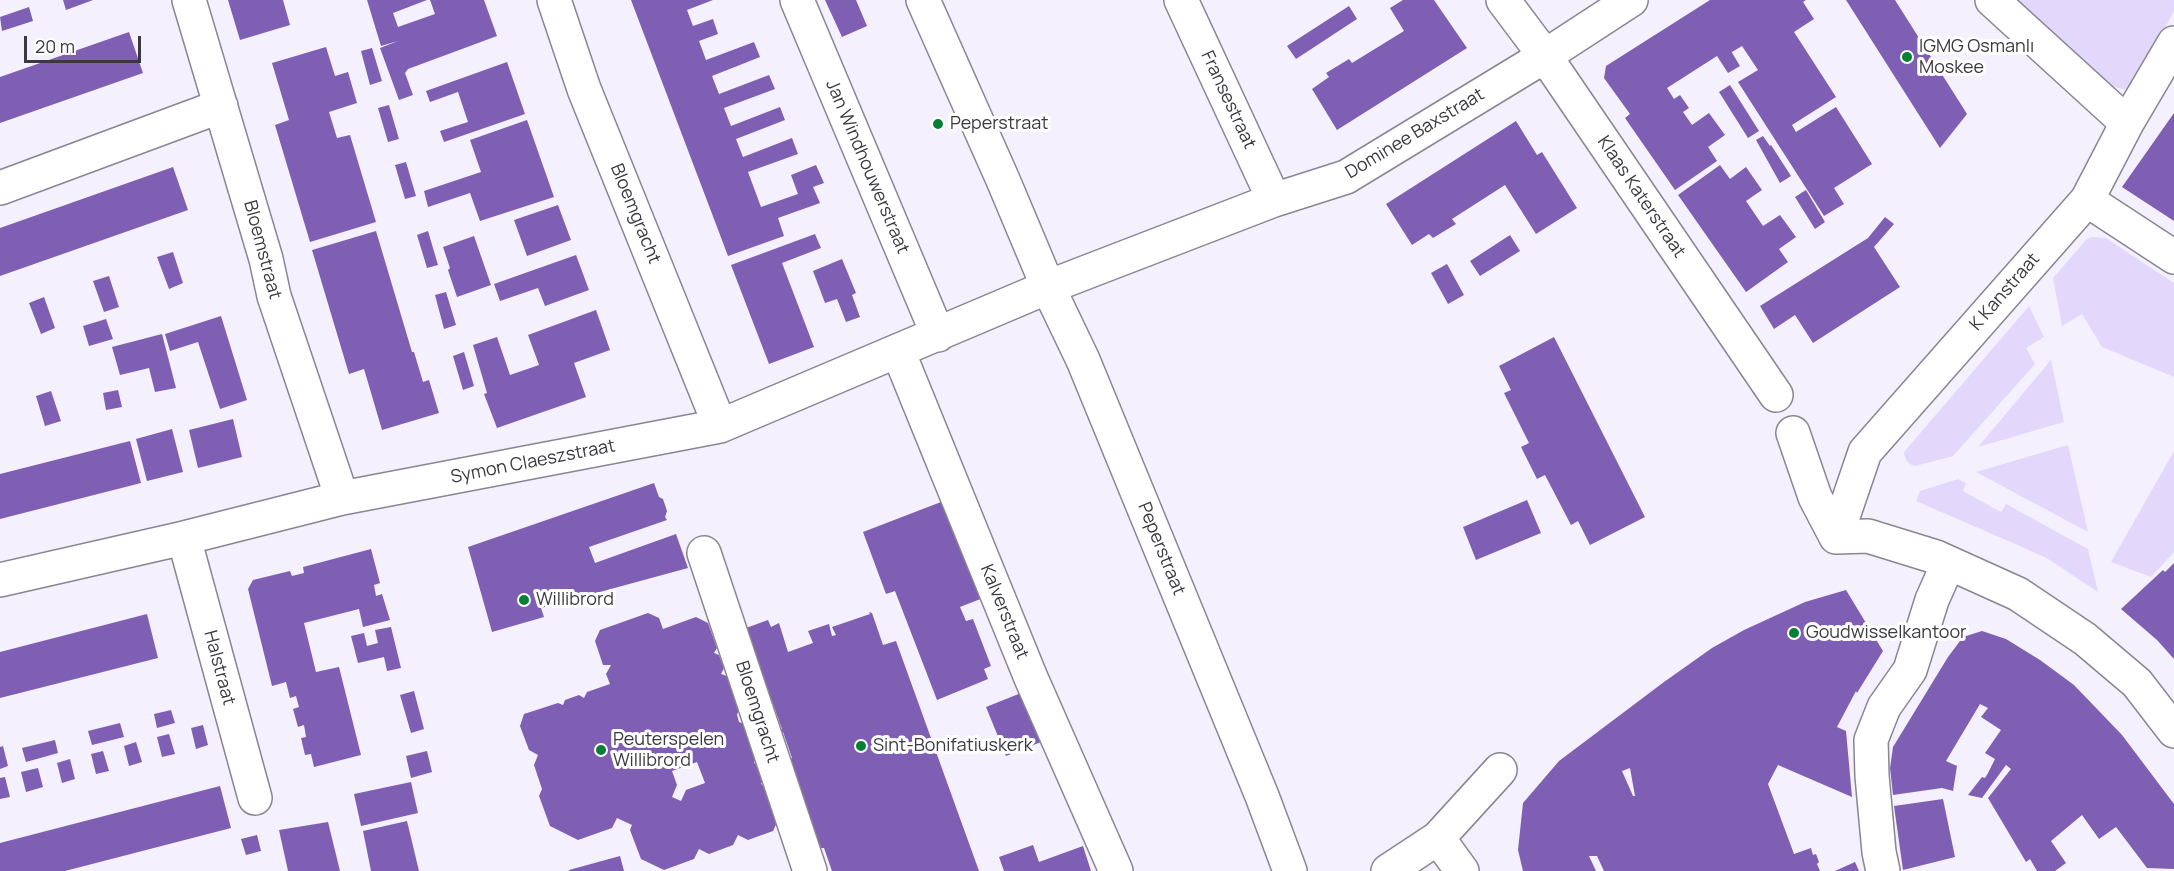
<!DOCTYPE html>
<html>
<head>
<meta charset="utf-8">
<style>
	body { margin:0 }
	#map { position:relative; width:2174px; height:871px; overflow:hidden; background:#f4f0fe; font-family:Manrope,sans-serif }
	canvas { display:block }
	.scale { position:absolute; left:24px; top:36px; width:117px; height:27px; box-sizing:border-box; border:3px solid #3b393f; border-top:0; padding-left:8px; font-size:18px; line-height:21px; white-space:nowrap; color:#3b393f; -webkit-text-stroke:4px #fff; paint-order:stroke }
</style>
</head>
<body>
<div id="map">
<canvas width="2174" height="871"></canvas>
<div class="scale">20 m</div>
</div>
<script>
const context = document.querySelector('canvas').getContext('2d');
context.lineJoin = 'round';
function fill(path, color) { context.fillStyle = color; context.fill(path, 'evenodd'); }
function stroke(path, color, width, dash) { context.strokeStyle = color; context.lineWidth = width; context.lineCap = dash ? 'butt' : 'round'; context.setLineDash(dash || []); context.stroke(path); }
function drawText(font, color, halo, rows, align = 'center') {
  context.font = font + ' Manrope,sans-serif'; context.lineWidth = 6; context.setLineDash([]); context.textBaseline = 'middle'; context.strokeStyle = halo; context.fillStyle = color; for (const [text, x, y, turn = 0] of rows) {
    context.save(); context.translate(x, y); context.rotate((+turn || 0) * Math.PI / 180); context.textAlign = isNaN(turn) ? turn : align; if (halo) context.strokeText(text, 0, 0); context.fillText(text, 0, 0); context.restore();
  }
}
const green = new Path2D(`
	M2014,0H2174V11L2136,82L2125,90L2112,86Z
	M2092,237L2106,238L2174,283V377L2102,347L2082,314L2062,326L2053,278L2087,239Z
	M2029,306L2044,337L2026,348L2035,364L1953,456L1915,466C1907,464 1905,459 1904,452Z
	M2051,360L2064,422L1978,447Z
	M2068,445L2088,532L1976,472Z
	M2174,451V552L2151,577L2111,562Z
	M1958,479L1966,483L1963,491L2001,512L2006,504L2088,549L2098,592L2045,557L1916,501L1920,491Z`);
const building = new Path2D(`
	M63,0H93L66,10Z
	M228,0H283L290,25L240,40Z
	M367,0H427L393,13L398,27L435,14L430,0H484L497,36L408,69L405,73L413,95L399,100L380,48L398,41L381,46Z
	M631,0H713L687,10L693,26L713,19L718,34L699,41L706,60L754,42L760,57L712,76L719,94L769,75L775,89L724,108L731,126L780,107L785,120L736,139L743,157L792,138L798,154L748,172L761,207L798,194L791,175L816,165L824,183L813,187L820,203L778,218L784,236L728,256Z
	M825,0H856L867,26L842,37Z
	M1403,0H1434L1467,48L1337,130L1312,89L1329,77L1326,73L1349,59L1352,63L1404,31L1390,8Z
	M1710,0H1806L1803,2L1814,19L1794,32L1836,97L1792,125L1796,132L1836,107L1872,164L1834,188L1844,204L1824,216L1738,82L1758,70L1742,46L1732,52L1731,51L1740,66L1728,73L1717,56L1667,88L1674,99L1680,95L1689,108L1683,112L1692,125L1709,113L1725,135L1708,147L1717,161L1675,190L1625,118L1630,114L1604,78L1606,66Z
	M1846,0H1895L1967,114L1940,148Z
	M1349,6L1357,19L1296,59L1287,46Z
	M29,7L33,21L2,31L0,17Z
	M129,32L143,73L0,123V77Z
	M326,47L335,76L348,72L357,103L329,112L337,138L350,135L376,222L310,242L275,125L289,120L272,63Z
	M372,48L382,81L370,85L361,51Z
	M507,62L525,114L444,142L440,131L468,122L458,92L430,102L426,91Z
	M1730,85L1759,131L1748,138L1719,92Z
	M389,105L399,139L388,142L378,108Z
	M2174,113V221L2122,187Z
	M527,120L554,197L480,221L470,193L428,207L424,191L481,172L470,140Z
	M1516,121L1537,155L1542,152L1577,208L1536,234L1505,185L1452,219L1456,224L1433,238L1429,234L1412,245L1386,204Z
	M1763,136L1770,146L1771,145L1791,176L1780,183L1756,140Z
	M406,162L416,196L405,199L395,165Z
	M1720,165L1730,179L1746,167L1762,190L1746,201L1763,226L1780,215L1796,237L1779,249L1788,262L1746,292L1678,195Z
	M173,167L188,210L0,276V228Z
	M1806,190L1825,222L1815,229L1795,197Z
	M558,205L571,240L527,256L514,220Z
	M1885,217L1894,224L1874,247L1900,287L1813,343L1795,315L1774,329L1760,306L1868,238Z
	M376,231L412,352H414L423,382L429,380L439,413L382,430L364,369L349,374L312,250Z
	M428,231L438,265L427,268L417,235Z
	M815,234L821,248L782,263L814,347L769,364L731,265Z
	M1510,235L1520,251L1480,276L1470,261Z
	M474,236L491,285L457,297L448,270L450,268L443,247Z
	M173,252L183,283L169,289L157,257Z
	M576,255L589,290L545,306L538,288L500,301L494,284Z
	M842,259L856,293L852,295L860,317L846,322L837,299L825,303L813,271Z
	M1447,264L1464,295L1448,304L1431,273Z
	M109,276L119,307L104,312L93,281Z
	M446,292L456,325L444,329L435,295Z
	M44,297L55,328L41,334L29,303Z
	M596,310L610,350L574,363L586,397L497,428L484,394L487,393L473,345L497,337L510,375L539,365L528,335Z
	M221,316L247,400L220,409L198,342L170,351L165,334Z
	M106,319L113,339L89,346L83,326Z
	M162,334L176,388L155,392L149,368L120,375L112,347Z
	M1554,337L1645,517L1590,545L1578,521L1571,525L1545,475L1537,479L1521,447L1529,443L1504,393L1511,390L1499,366Z
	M464,352L474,386L463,390L453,356Z
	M118,390L122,407L106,410L103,393Z
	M51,391L61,421L45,426L36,396Z
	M233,419L242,457L198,468L189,430Z
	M172,429L183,472L147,481L136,439Z
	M130,441L141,483L0,519V474Z
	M654,483L659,497L663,499L667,511L665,517L667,520L589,547L595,563L676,534L688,568L541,608L544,617L492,632L468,547Z
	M1527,500L1541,533L1476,560L1463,527Z
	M941,502L983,598L960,607L966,621L973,619L991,666L984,669L988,679L937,700L895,591L886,594L863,532Z
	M371,549L380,583L374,585L376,596L382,594L390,620L363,627L359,609L304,623L316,672L339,667L361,755L314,767L311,754L305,755L301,738L306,737L304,725L298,727L293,709L299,707L296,696L290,698L286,682L272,686L248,589L253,580L290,571L292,576L304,573L303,567Z
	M2174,563V659L2157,640L2121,609L2163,570L2165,572Z
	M1846,590L1883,651L1857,693L1856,691L1837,727L1846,731L1852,797L1778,765L1768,784L1794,854L1811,848L1813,855L1816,854L1819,862L1817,864L1820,871H1604L1597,856H1589L1596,871H1523L1518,850L1523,803L1559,761L1664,682L1712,648L1744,630L1805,602ZM1630,768L1635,796H1633L1622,771Z
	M869,612L872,613L883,645L896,641L979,871H832L824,848H819L787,760L792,758L783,732L779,734L777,730L782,729L746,628L768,620L771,627L779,623L788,652L813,643L808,631L829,624L832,636L836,635L832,627L870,614Z
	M648,613L659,618L663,629L696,617L708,623L717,648L714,653L719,655L724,668L721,674L727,676L739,709L737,715L739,722L744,724L756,758L754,763L759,765L764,778L761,784L766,787L778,820L773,831L748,840L738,835L733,845L709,854L699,849L694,859L664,870L641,859L630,830L632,825L617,818L612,828L578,840L550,826L539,796L542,789L534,765L538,755L529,750L520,726L524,714L558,703L563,705L565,700L579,695L584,698L587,692L610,684L606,674L611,665H603L595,641L600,630ZM697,762L705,783L686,790L681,801L672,797L677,785L672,771Z
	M147,614L158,658L0,698V652Z
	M391,627L401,668L387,671L384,657L358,663L351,636L364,633L367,646L378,643L375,630Z
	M1982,631L2006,639L2040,660L2074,685L2122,735L2174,804V869L2147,868L2116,827L2099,839L2082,815L2051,841L2066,863L2055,871H2037L2030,859L2026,862L1988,798L2011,769L2006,765L1982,798L1968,795L1982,777L1985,778L1988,773L1995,759L1985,753L2001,730L1981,717L1988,708L1980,704L1946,761L1957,766L1953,791L1942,788L1893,795L1890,768L1893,747L1948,657L1963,637Z
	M414,691L424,729L411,733L400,695Z
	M1021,693L1041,742L1006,756L986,707Z
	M171,710L175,723L157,728L154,714Z
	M120,723L124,737L92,745L88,731Z
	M203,725L208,745L196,749L191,728Z
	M169,734L175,754L162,757L157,737Z
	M55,740L58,753L26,762L22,748Z
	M136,742L142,762L129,766L124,746Z
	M3,746L8,766L0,769V747Z
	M103,751L109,771L96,774L91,754Z
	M427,751L432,772L411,778L406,756Z
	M70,759L75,779L62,783L57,763Z
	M38,768L43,787L26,792L21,772Z
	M5,777L10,797L0,799V778Z
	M411,782L418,813L361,826L354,794Z
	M220,786L231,828L65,871H0V843Z
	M1943,799L1955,857L1903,870L1894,806Z
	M407,821L419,871H371L363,831Z
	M328,822L340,871H288L279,830Z
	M257,835L261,851L246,855L241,839Z
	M1033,845L1039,862L1083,846L1091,871H1004L999,857Z
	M620,856L624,871H569V870Z
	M1855,862L1859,871H1835Z`);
const minor = new Path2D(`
	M189,0L266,259L274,296L342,498
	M554,0L584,89L720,426
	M797,0L938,335
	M1181,0L1274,200
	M1503,0L1545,56L1776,395
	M1992,0L2127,123
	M0,188L221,106
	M2087,200L2174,257
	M898,351L1031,678L1116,871
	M1793,433L1815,497L1836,537
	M1836,537L1865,452L2087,200L2127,123L2174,43
	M1836,537L1868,536L1936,557L2018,594L2085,639L2137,683L2174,731
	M184,538L255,798
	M704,553L810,871
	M0,580L184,538L342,498L720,426L1048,287L1274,200L1346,177L1545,56L1631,0
	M1438,838L1462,871
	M1388,871L1438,838L1500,770
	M1883,871L1879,852L1872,776L1871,740L1884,707L1910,670L1932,600L1948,564`);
const tertiary = new Path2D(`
	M923,0L1003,180L1048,287L1083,360L1262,796L1290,871`);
const markers = [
	[1907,57,6,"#077f36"],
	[938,124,6,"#077f36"],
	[524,600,6,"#077f36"],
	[1794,633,6,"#077f36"],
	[861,746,6,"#077f36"],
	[601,750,6,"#077f36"]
];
const poiNames = [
	["IGMG Osmanlı",1919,47],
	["Moskee",1919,68],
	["Peperstraat",950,124],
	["Willibrord",536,600],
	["Goudwisselkantoor",1806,633],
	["Peuterspelen",613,740],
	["Willibrord",613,761],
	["Sint-Bonifatiuskerk",873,746]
];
const streetNames = [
	["Fransestraat",1228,100,65],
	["Dominee Baxstraat",1415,134,-31],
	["Jan Windhouwerstraat",867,167,67],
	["Klaas Katerstraat",1641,197,56],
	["Bloemgracht",635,214,68],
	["Bloemstraat",262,250,75],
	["K Kanstraat",2005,292,-49],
	["Symon Claeszstraat",533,462,-11],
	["Peperstraat",1161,549,68],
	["Kalverstraat",1004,612,68],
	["Halstraat",219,668,75],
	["Bloemgracht",757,712,72]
];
fill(green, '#e3d8fc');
fill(building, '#7e5fb3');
stroke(minor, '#898592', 36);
stroke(tertiary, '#898592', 36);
stroke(minor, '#fff', 33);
stroke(tertiary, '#fff', 33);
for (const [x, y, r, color] of markers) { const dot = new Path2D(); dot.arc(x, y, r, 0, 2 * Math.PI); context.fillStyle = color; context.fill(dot); stroke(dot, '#fff', 2); }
drawText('18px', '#3b393f', '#fff', poiNames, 'left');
drawText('18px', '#3b393f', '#fff', streetNames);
</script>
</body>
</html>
